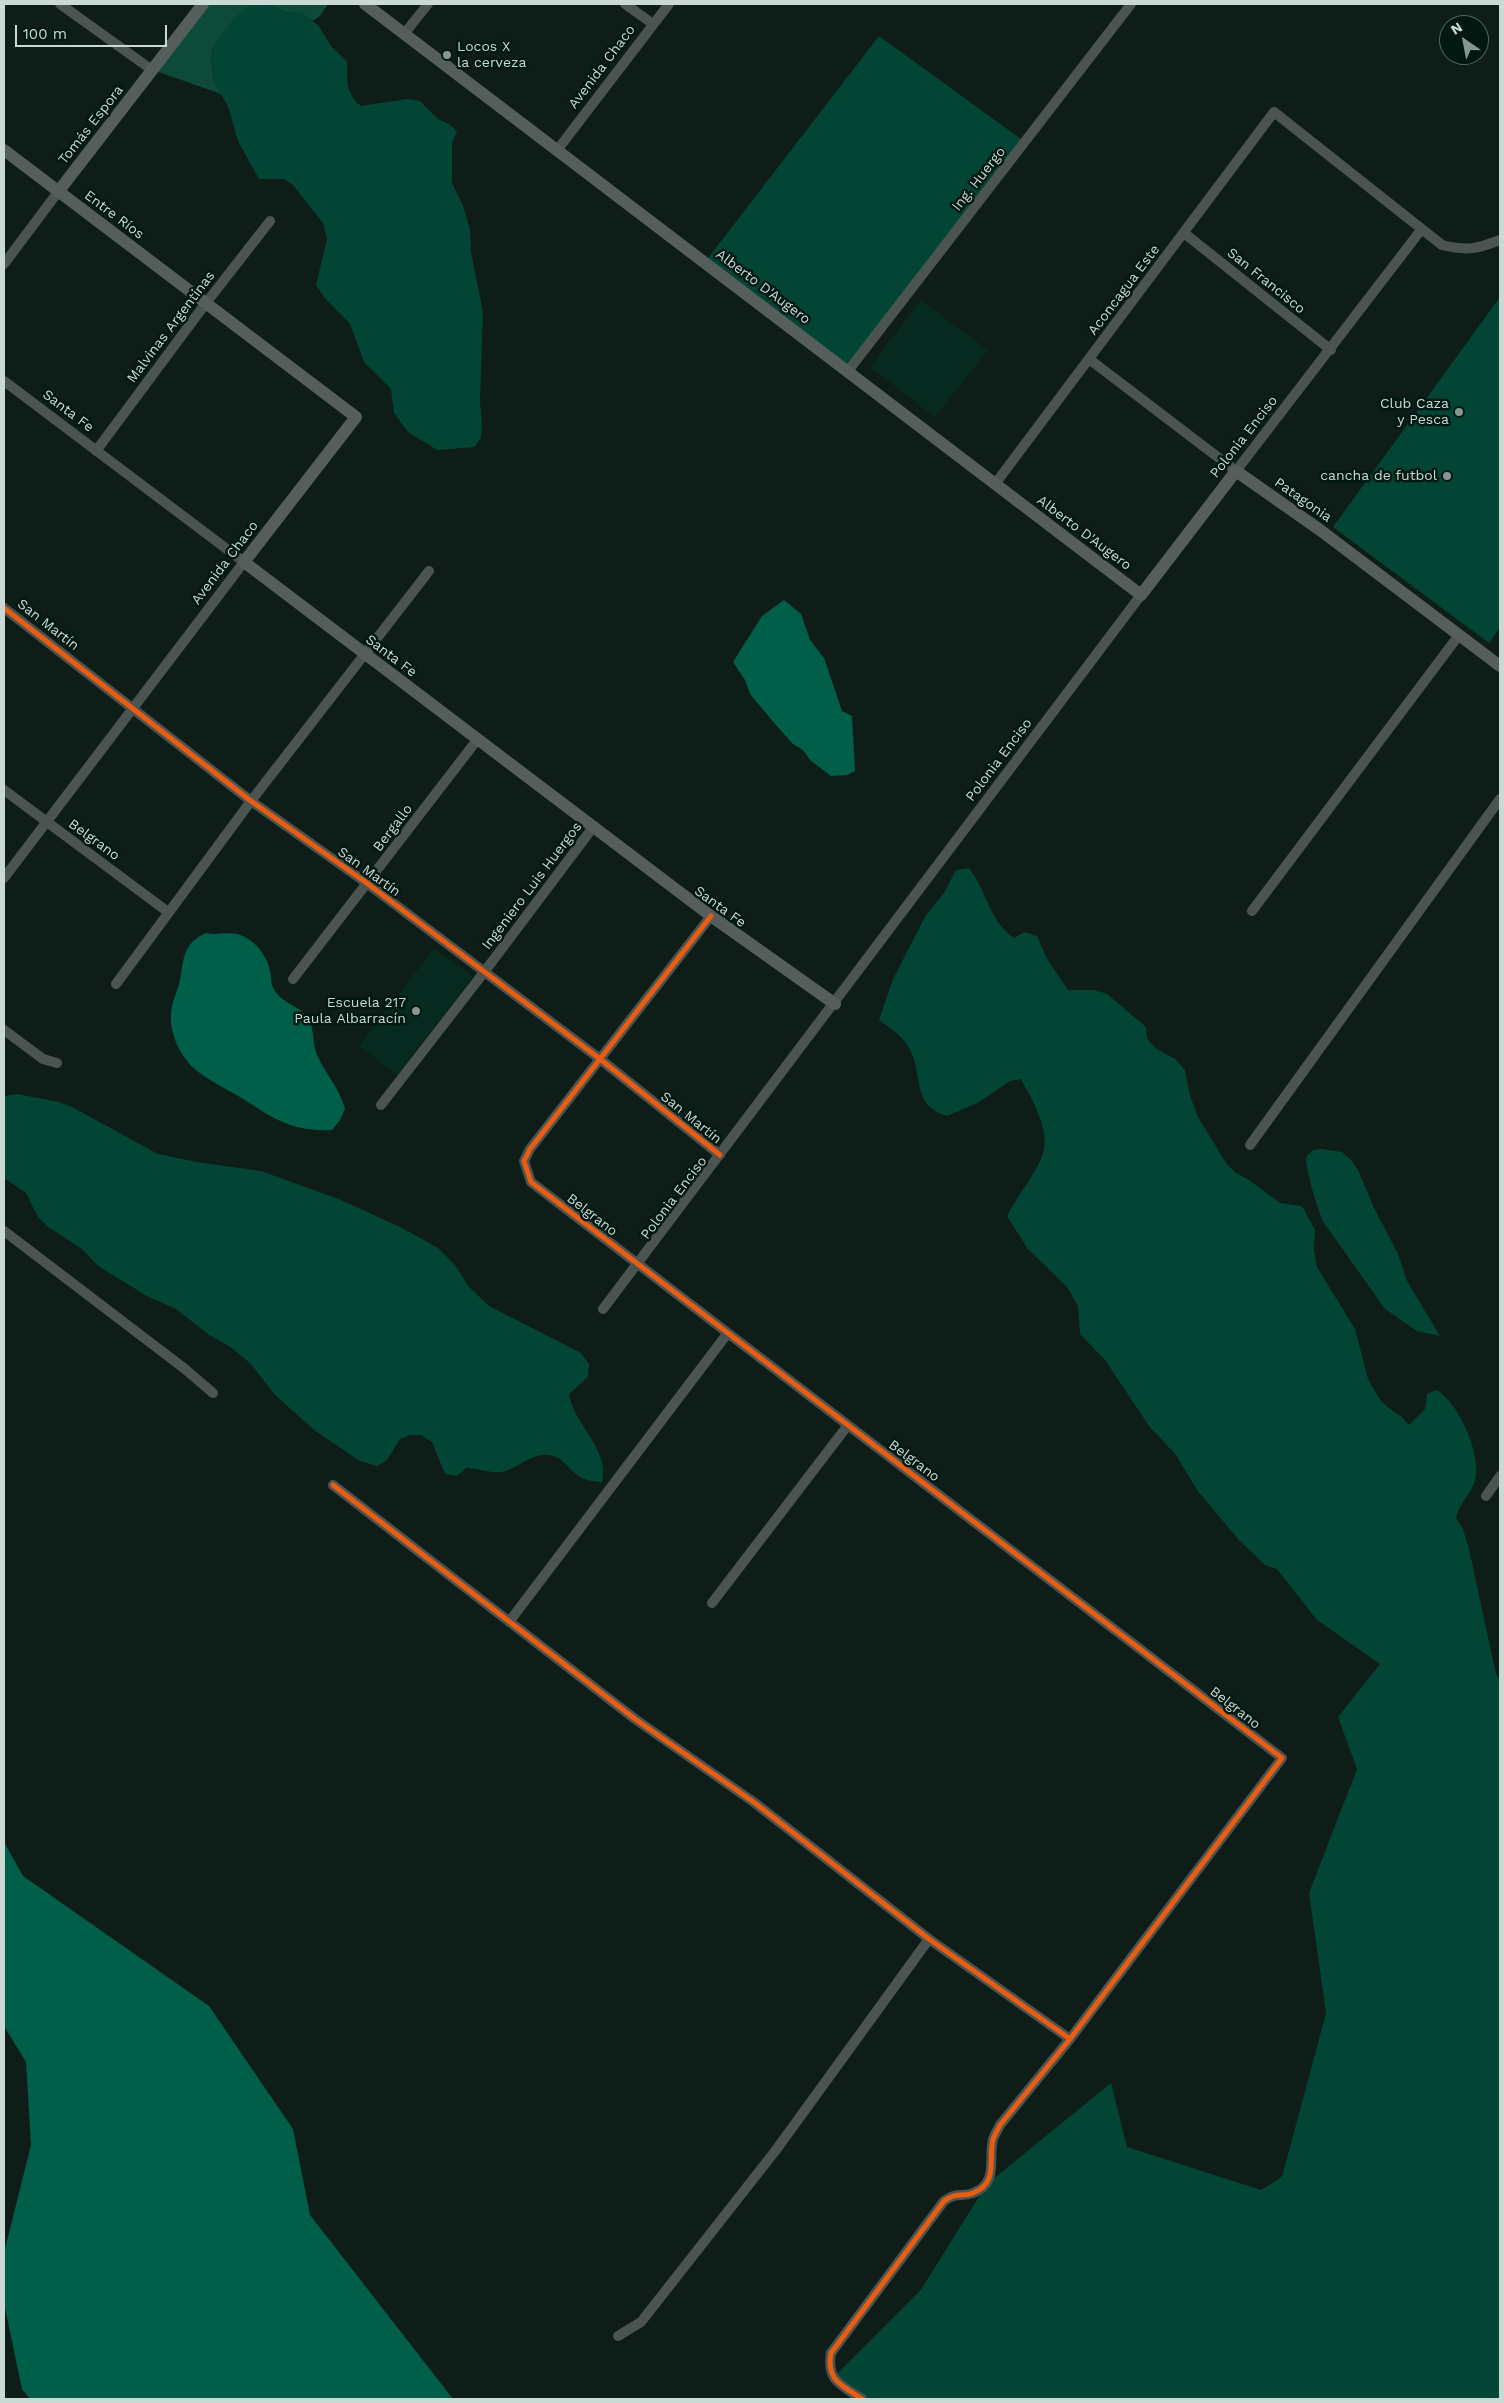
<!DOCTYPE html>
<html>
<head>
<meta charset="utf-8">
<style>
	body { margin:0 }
	#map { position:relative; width:1504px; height:2403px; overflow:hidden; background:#0e1d18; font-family:"Work Sans",sans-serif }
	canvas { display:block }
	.frame { position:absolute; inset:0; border:5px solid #cad9d3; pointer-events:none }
	.north { position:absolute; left:1439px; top:15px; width:50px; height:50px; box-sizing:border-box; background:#011912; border:1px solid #51665f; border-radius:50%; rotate:327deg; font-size:14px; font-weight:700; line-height:20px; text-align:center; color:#cad9d3 }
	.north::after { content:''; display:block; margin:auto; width:18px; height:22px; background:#889792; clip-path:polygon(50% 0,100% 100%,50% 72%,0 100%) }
	.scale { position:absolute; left:15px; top:25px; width:152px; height:22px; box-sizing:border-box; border:2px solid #cad9d3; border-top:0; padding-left:6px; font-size:15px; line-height:18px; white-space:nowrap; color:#cad9d3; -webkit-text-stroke:4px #011912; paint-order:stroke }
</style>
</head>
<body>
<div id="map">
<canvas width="1504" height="2403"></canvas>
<div class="frame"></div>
<div class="north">N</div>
<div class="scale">100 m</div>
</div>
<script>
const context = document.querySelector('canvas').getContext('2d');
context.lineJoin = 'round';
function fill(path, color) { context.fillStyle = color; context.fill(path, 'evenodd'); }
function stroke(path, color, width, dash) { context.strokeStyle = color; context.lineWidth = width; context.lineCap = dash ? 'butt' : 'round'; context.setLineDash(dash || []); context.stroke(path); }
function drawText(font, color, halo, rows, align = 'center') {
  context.font = font + ' "Work Sans",sans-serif'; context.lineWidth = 5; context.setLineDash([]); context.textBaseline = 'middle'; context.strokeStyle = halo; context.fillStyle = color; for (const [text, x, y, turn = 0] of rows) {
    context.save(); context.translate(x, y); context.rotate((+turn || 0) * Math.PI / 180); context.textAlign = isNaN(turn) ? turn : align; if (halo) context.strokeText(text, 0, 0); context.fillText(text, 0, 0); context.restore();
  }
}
const built = new Path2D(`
	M921,300L988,350L935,417L870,367Z
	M434,948L473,977L397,1075L359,1046Z`);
const green = new Path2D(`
	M252,4H270L285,12L301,13L318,25L331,46L347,62C347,81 346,94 361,106L408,99L420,101L438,119L449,124L457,132L452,143V183L463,206L470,229L471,252L483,312L480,401L482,426L481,437L475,447L437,450L408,432L394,413L391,389L364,362L350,324L324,297L316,285L327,239L323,223L293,185L284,179H259L238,141L228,106L214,83L211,58L213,47L234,19Z
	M879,36L1025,142L848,371L705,262Z
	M1500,297V628L1489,643L1333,527Z
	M969,868C987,891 989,921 1014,938L1025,932L1037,936L1047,959L1068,990H1095L1107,994L1146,1027L1147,1038L1155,1048L1175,1059L1185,1070L1190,1096L1198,1117L1226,1163L1236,1173L1249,1180L1280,1203L1302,1206L1315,1230L1314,1250L1317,1267L1355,1329L1368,1379L1380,1400L1390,1409L1402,1417L1409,1425L1425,1409L1427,1394L1437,1390C1459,1404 1479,1450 1476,1476C1474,1491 1460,1501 1456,1518L1463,1529L1469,1549L1496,1674L1500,1680V2399H863L833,2378L920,2291L987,2184L1111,2083L1127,2147L1261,2190L1282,2177L1326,2013L1309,1893L1357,1769L1338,1717L1380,1664L1317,1620L1277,1569L1265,1565L1238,1539L1197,1490L1176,1455L1149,1426L1105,1360L1080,1334L1078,1306L1068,1288L1027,1248L1007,1216C1017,1196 1032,1179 1041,1159C1053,1135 1033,1101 1021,1079L1010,1081L979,1102L947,1116C909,1104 925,1073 908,1046C901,1035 889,1027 879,1020L893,979L926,915L944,893L956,870Z
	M17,1094L59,1102L72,1107L158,1154L196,1162L261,1171L341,1200L402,1228L438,1248L455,1265L469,1287L489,1306L581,1353L589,1364L588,1377L569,1394C573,1424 611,1450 602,1482C569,1482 569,1457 549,1455C532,1453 519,1467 505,1471C493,1475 479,1468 466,1468L457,1476L445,1474L432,1442L421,1435H410L400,1439L387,1460L377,1466L360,1461L314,1430L274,1394L251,1364L232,1348L208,1334L176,1309L147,1296L98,1266L82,1249L47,1226L38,1217L26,1193L4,1178V1096Z
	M1322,1149L1342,1152L1352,1161L1359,1172L1374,1208L1398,1254L1407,1281L1440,1336L1417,1331L1385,1309L1324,1223C1318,1211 1305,1169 1306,1157L1313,1150Z`);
const forest = new Path2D(`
	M203,4H252L234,19L213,47L211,58L214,83L221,94L153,70Z
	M270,4H328L320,16L313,21L301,13L285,12Z`);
const water = new Path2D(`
	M784,600L801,614L810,640L824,658L842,711L852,716L855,771L847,775L831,776L810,760L803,750L793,744L776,725L750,694L745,680L733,662L762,616Z
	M206,933C218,936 232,930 243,936C259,944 268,958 271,975C271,980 271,985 274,989C282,1004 299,1005 308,1018C315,1030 312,1043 317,1055C326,1075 339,1087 345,1109L340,1120L332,1130C291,1132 273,1118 240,1097C225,1089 211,1081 197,1071C179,1056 167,1030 172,1006C174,997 178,989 180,980C184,958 183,943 206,933Z
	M4,1842L23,1876L209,2006L293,2129L310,2215L453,2399H30L22,2389L4,2303V2253L31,2145L26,2062L4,2026Z`);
const minor = new Path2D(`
	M60,4L152,70
	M625,4L653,24
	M404,34L428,4
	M558,149L669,4
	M1184,233L1331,350
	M4,264L58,192
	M1089,359L1236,471L1421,230
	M848,371L1131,4
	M4,381L244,562L4,878
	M96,451L206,303L270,221
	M995,484L1274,112L1442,245C1467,251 1477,249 1500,240
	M4,608L251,801L368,884L600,1059L720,1155
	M4,790L168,912
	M1252,911L1459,635
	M711,916L530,1149L524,1161L531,1182C781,1375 1033,1565 1282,1758L1070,2039L1000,2125C998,2129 995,2134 993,2139C988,2159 999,2183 973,2193C961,2198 958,2191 944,2201L831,2353C826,2380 841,2385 862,2399
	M293,979L477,740
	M116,984L251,801L429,571
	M4,1030L43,1059L57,1063
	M381,1105L485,971L594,826
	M1250,1145L1500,799
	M4,1231L185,1369L213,1393
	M603,1309L1141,595
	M333,1485L635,1719L755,1803L929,1939L1070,2039
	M1486,1496L1500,1476
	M712,1603L848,1425
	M509,1622L727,1334
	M618,2336L641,2322L776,2150L929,1939`);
const major = new Path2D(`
	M365,4L1141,595L1236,471L1320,530L1500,666
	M4,150L356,417L244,562L711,916L835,1004
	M58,192L203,4`);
const cycleway = new Path2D(`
	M4,608L251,801L368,884L600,1059L720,1155
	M711,916L530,1149L524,1161L531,1182C781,1375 1033,1565 1282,1758L1070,2039L1000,2125C998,2129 995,2134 993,2139C988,2159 999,2183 973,2193C961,2198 958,2191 944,2201L831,2353C826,2380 841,2385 862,2399
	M333,1485L635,1719L755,1803L929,1939L1070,2039`);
const markers = [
	[447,55,5,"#889792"],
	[1459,412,5,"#889792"],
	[1447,476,5,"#889792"],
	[416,1011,5,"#889792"]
];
const poiNames = [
	["Locos X",457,47,"left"],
	["la cerveza",457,63,"left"],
	["Club Caza",1449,404],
	["y Pesca",1449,420],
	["cancha de futbol",1437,476],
	["Escuela 217",406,1003],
	["Paula Albarracín",406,1019]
];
const streetNames = [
	["Avenida Chaco",602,67,-53],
	["Tomás Espora",91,125,-52],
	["Ing. Huergo",979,179,-52],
	["Entre Ríos",114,215,37],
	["San Francisco",1266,281,39],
	["Alberto D'Augero",763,287,37],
	["Aconcagua Este",1124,290,-53],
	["Malvinas Argentinas",171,327,-53],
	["Santa Fe",68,411,37],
	["Polonia Enciso",1244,437,-52],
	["Patagonia",1303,500,35],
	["Alberto D'Augero",1084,533,37],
	["Avenida Chaco",225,563,-53],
	["San Martín",48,625,38],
	["Santa Fe",391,656,37],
	["Polonia Enciso",999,760,-53],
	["Bergallo",393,828,-53],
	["Belgrano",94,840,36],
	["San Martín",369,872,36],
	["Ingeniero Luis Huergos",532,886,-53],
	["Santa Fe",720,907,36],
	["San Martín",691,1118,39],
	["Polonia Enciso",674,1198,-53],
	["Belgrano",592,1215,38],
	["Belgrano",914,1461,37],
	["Belgrano",1235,1708,38]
];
fill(built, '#062a20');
fill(green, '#034535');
fill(forest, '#0d4a3a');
fill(water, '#015f49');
stroke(minor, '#4c5451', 10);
stroke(major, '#555e5b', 12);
stroke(cycleway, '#e95d12', 5);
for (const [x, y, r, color] of markers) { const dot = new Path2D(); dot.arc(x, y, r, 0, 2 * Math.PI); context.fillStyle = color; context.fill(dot); stroke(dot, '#011912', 2); }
drawText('14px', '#cad9d3', '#011912', poiNames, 'right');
drawText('14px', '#cad9d3', '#011912', streetNames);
</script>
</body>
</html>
